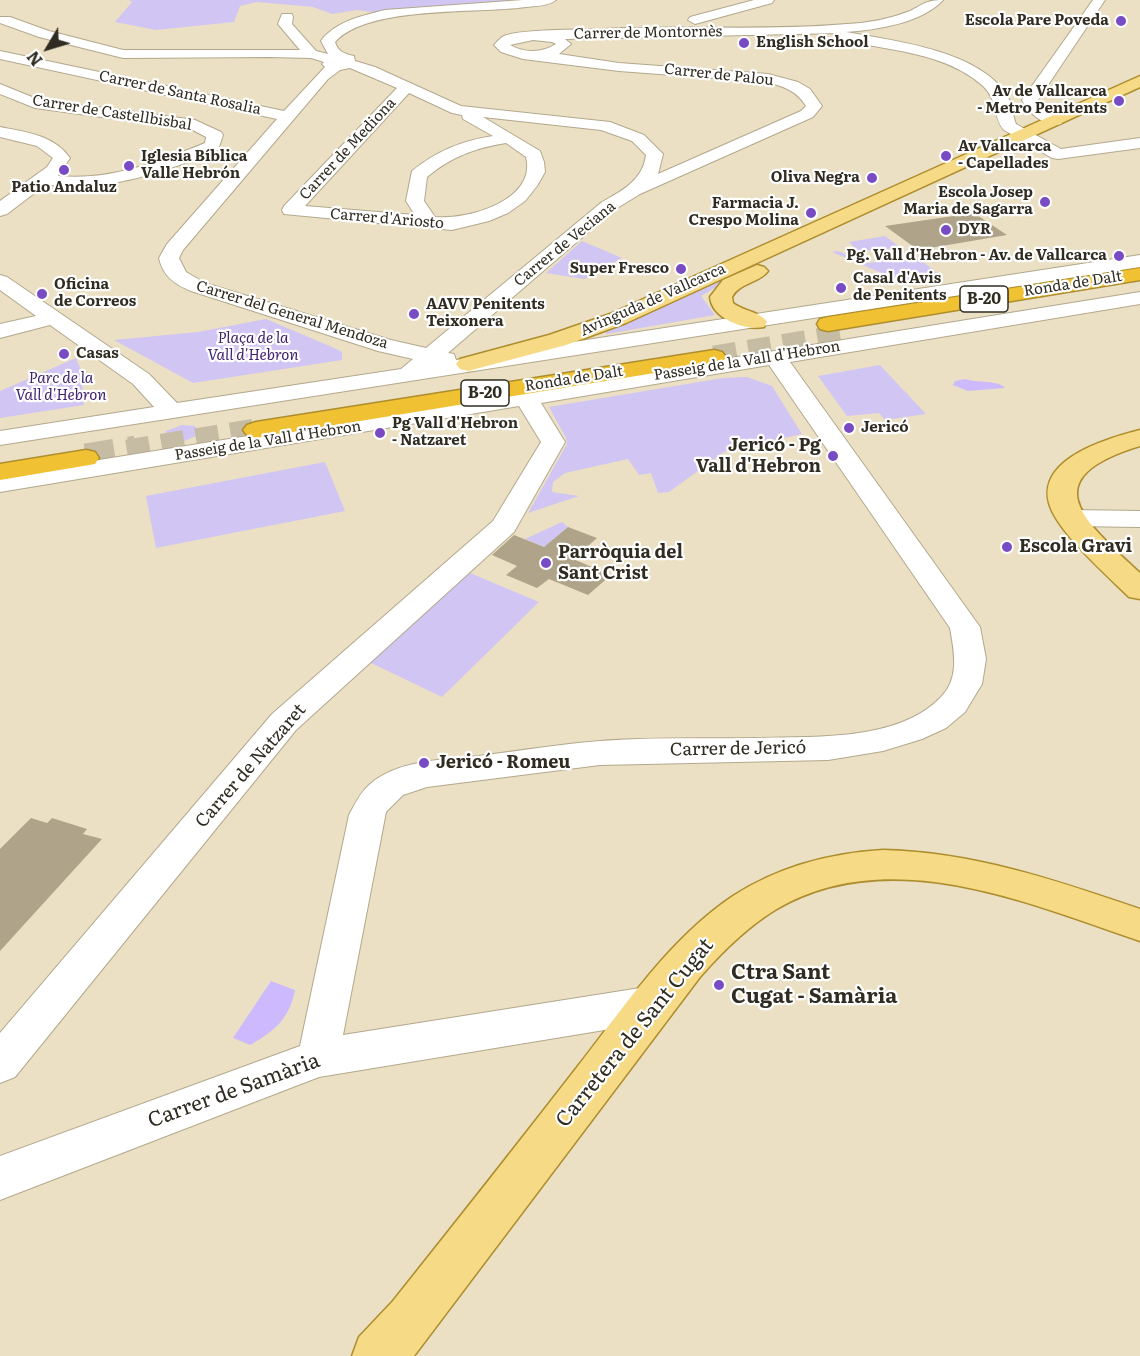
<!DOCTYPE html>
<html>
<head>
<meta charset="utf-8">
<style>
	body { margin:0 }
	#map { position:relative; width:1140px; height:1356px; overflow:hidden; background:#ebe0c4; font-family:Literata,serif }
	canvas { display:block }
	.north { position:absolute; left:18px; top:18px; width:60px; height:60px; -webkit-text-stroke:4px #fff; paint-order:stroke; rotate:232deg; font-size:16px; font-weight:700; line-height:24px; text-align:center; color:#302c21 }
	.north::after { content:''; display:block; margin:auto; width:21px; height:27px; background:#302c21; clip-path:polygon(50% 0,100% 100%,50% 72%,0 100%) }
</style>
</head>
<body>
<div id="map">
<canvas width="1140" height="1356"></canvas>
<div class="north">N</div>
</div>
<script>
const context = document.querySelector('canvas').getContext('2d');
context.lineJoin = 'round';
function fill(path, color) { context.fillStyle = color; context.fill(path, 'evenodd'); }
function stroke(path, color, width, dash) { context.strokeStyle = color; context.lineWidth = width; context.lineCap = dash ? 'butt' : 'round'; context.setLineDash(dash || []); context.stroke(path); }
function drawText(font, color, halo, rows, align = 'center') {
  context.font = font + ' Literata,serif'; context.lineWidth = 4.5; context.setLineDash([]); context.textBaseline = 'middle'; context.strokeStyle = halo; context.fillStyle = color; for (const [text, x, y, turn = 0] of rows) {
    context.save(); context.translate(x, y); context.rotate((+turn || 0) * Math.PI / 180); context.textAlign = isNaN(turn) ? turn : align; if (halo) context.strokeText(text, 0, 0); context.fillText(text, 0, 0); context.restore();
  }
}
const green = new Path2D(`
	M129,0H519L379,13L357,10L332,14L313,7L257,2L240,6L234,22L156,30L115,22L132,2Z
	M885,236L901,248L857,251L859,254L857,255L846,250L855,248L849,242Z
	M582,241L622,258L584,279L546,273Z
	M838,251L867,263L918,258L941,276L903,282L832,252Z
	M771,255L701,296L715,315L607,334L604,331Z
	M266,319L332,347L342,352V360L193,383L114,340L198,332Z
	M76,358L81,370L89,375L87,382L82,386L84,405L0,418V391Z
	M880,365L926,414L885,420L879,413L847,416L818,376Z
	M747,377L772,386L802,434L724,452L669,492L658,493L651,473L639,475L628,459L565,473L553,482L552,492L579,496L528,513L567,444L566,438L549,407L723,378Z
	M182,425L195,426L199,432L198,435L180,443L165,438L166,431Z
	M325,462L345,511L156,548L146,496Z
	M562,522L568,527L544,547L525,539Z
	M470,573L539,602L442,697L369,662Z`);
const water = new Path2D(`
	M965,379C977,383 999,380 1005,388L968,391L953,385L955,381Z
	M271,981L295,990C290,1018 274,1032 250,1045L233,1038Z`);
const building = new Path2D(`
	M974,213L1007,235L918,250L885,226Z
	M568,527L597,538L573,559L611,575L588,595L549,579L537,588L506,575L517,566L492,555L514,535L544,547Z
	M31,818L47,823L52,818L87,829L83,834L102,839L0,951V849Z`);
const highwayTunnelFar1 = new Path2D(`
	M714,357L841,336
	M127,451L256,430`);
const highwayTunnel = new Path2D(`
	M86,458L136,450`);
const minor = new Path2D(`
	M523,0H556C549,6 535,6 526,7C477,14 368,5 335,42C338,52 345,54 354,56L355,61L375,67L461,106L610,122L644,135L663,154L658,174L801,111L806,106C796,90 784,87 767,82L619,71L523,59L501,52L494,45C497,42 500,38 504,36C520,29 580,30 600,29C682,25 765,31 847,24C868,23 890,19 910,11C924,4 926,0 943,0C922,23 876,30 846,32C895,41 986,51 1010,101C1013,108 1013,117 1016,124L1061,149L1140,138V148L1058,159L1052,158L1004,130C993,118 998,100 983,86C944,51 887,51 839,39L837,36L841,33L565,39L571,44L559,54L619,63L768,74L798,82L810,89L822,106L813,117L640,194L614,210L448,353L454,354L456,360L1140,255V267L0,445V431L154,407L133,384L50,325L0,338V324L36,316L0,290V275L7,277L149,374L177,403L401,369L413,359L378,351L191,291C174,284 163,276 159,258L167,244L277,119L0,59V51L284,111L325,67L322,64L324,62L311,58L270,57L123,58L39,37L0,23V17H10L49,31L123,50H300L278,24L282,14H292L293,17L292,24L316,51L328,54L321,41L323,38C340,20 362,16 385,10ZM533,40L552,42L556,44C542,53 524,53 510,45ZM350,68L397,88L284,206L282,210L284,214L452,230L489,221L508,213L525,201L537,186L545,172L544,162L540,151L483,117L601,130L632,141L646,155C643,180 622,191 602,202L426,348L391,340L205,283L186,272L179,258L183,250L328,79L340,70ZM409,93L452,113L462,115L463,119L493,136C461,141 437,151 412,171L406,201L415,215L305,206ZM506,143L526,157C537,201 467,220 435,217L424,201L427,177C451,157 475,148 506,143Z
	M754,0H774L772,3L695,24L688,20L690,17Z
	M1093,0H1105L1038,100L1040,104L1063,121L1061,124C1046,128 1028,113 1022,100Z
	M0,84L37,99L195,120L221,132L223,135L218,150C172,169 124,186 73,187C64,187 55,185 45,185L7,214L0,216V201L47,167L53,158L37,146L0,137V127C26,132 54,135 70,158L58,176C109,181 159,162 205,143L206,137L191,129L35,108L0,94Z
	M1140,292V304L790,362L980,627L986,659L982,684L965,712L946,728L922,739L883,751L828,760L600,765L427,787L403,795L386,812L343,1035L653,986L667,992L673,1004L667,1016L653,1022L319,1077L0,1200V1156L300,1046L349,815C355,804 360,793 369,785C398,758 450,760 487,755C524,750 562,744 600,741C651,737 703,739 755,738C812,736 899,742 941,697C960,678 954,651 950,628L769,365L541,403L565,442L514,532L296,730L15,1077L0,1083V1033L272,714L493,521L541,442L519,406L0,492V476Z
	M1072,510L1140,511V527L1072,526L1062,524L1058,518L1062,512Z`);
const major = new Path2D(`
	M1140,76V87L626,323L566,345L468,371L460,369L456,364L460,359L549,335L610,314Z
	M757,265L764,267L768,271C759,283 739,283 732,297L733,303C743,311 761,312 767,322L764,327C746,331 712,319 710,297L723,280Z
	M1140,430V446C1032,479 1084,521 1140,573V599L1129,597C1108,576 1056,531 1049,503C1037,458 1109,438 1140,430Z
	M883,850C973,852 1055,880 1140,909V941C1027,903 889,842 775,910C746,928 722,952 700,977L414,1356H352L359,1337L393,1301C455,1223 517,1145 578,1066C624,1007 670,938 733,896C778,867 830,853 883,850Z`);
const highway = new Path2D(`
	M1140,268V280L828,331L820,329L817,324L820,319L828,317Z
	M714,350L722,352L726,357L722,362L256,438L247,435L243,430L247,425L256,422Z
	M86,450L95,452L99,458L95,464L0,480V464Z`);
const markers = [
	[1121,21,6,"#784bc4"],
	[744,43,6,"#784bc4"],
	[1119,101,6,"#784bc4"],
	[946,156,6,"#784bc4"],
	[129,166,6,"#784bc4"],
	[64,170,6,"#784bc4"],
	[872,178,6,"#784bc4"],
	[1045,202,6,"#784bc4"],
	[811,213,6,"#784bc4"],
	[946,230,6,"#784bc4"],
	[1119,256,6,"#784bc4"],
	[681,269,6,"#784bc4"],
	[841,288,6,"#784bc4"],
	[42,294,6,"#784bc4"],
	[414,314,6,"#784bc4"],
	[64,354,6,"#784bc4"],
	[849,428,6,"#784bc4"],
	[380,433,6,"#784bc4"],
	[833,456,6,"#784bc4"],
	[1007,547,6,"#784bc4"],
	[546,563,6,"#784bc4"],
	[424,763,6,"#784bc4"],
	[719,985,6,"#784bc4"]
];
const farPoinames = [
	["Escola Pare Poveda",1109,21,"right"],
	["English School",756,43],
	["Av de Vallcarca",1107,92,"right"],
	["- Metro Penitents",1107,109,"right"],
	["Av Vallcarca",958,147],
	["- Capellades",958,164],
	["Iglesia Bíblica",141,157],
	["Valle Hebrón",141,174],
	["Oliva Negra",860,178,"right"],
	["Patio Andaluz",64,188,"center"],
	["Escola Josep",1033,193,"right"],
	["Maria de Sagarra",1033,210,"right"],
	["Farmacia J.",799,204,"right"],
	["Crespo Molina",799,221,"right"],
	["DYR",958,230],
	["Pg. Vall d'Hebron - Av. de Vallcarca",1107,256,"right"],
	["Super Fresco",669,269,"right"],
	["Casal d'Avis",853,279],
	["de Penitents",853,296],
	["Oficina",54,285],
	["de Correos",54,302],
	["AAVV Penitents",426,305],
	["Teixonera",426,322],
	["Casas",76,354],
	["Pg Vall d'Hebron",392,424],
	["- Natzaret",392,441],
	["Jericó",861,428]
];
const farStreetnames = [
	["Carrer de Montornès",648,33,-1],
	["Carrer de Palou",719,75,6],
	["Carrer de Santa Rosalia",180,93,12],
	["Carrer de Castellbisbal",112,113,9],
	["Carrer de Mediona",348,149,-47],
	["Carrer d'Ariosto",387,219,5],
	["Carrer de Veciana",565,244,-39],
	["Ronda de Dalt",1073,284,-9],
	["Avinguda de Vallcarca",653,300,-24],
	["Carrer del General Mendoza",292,315,17],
	["Passeig de la Vall d'Hebron",747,361,-9],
	["Ronda de Dalt",574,379,-9],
	["Passeig de la Vall d'Hebron",268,441,-9]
];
const farParknames = [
	["Plaça de la",253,339],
	["Vall d'Hebron",253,356],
	["Parc de la",61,379],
	["Vall d'Hebron",61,396]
];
const shields = [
	[984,299,48],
	[485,393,48]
];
const shieldNames = [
	["B-20",984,299],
	["B-20",485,393]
];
const poiNames = [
	["Jericó - Pg",821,446,"right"],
	["Vall d'Hebron",821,467,"right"],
	["Escola Gravi",1019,547],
	["Parròquia del",558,553],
	["Sant Crist",558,574],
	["Jericó - Romeu",436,763]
];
const streetNames = [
	["Carrer de Jericó",738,749,-1],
	["Carrer de Natzaret",251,766,-49]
];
const nearPoinames = [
	["Ctra Sant",731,973],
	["Cugat - Samària",731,997]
];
const nearStreetnames = [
	["Carretera de Sant Cugat",635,1033,-51],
	["Carrer de Samària",234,1091,-20]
];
fill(green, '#d1c5f3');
fill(water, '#cdbafe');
fill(building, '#afa489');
stroke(highwayTunnelFar1, '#c6bca3', 23, [23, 12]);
stroke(highwayTunnel, '#c6bca3', 29, [29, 15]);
stroke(minor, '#b3a88d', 2);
stroke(major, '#ad8d2d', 3);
stroke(highway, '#ad8d2d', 3);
fill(minor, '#fff');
fill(major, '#f6da85');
fill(highway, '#f0c133');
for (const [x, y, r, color] of markers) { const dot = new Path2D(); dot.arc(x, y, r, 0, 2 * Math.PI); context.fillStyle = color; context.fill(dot); stroke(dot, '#fff', 2); }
drawText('bold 15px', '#302c21', '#fff', farPoinames, 'left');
drawText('15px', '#302c21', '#fff', farStreetnames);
drawText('italic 15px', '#3c1f6a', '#fff', farParknames);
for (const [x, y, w] of shields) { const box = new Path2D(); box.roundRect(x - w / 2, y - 13, w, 26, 4.5); context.fillStyle = '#fff'; context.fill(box); stroke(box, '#302c21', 1.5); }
drawText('bold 16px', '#302c21', null, shieldNames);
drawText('bold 18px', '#302c21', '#fff', poiNames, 'left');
drawText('18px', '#302c21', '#fff', streetNames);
drawText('bold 21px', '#302c21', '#fff', nearPoinames, 'left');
drawText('21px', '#302c21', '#fff', nearStreetnames);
</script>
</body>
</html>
